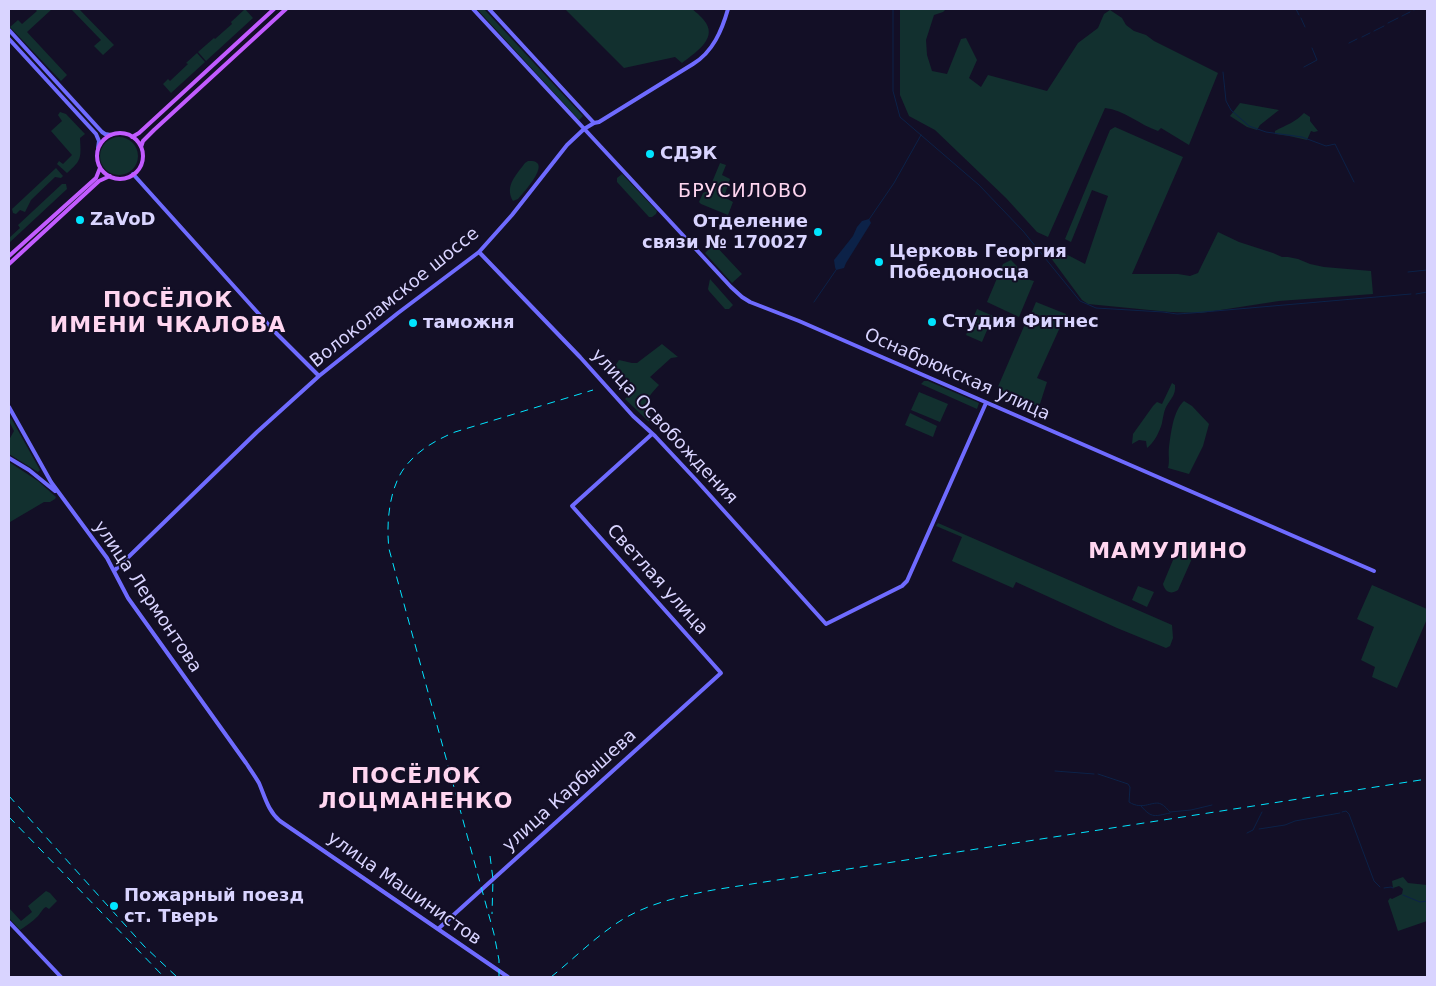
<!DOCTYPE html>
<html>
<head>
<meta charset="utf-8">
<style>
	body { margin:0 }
	#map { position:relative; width:1436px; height:986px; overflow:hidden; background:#130f26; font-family:"DejaVu Sans",sans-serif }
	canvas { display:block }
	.frame { position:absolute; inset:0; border:10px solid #d9d4ff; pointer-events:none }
</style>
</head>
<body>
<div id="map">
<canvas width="1436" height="986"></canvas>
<div class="frame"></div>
</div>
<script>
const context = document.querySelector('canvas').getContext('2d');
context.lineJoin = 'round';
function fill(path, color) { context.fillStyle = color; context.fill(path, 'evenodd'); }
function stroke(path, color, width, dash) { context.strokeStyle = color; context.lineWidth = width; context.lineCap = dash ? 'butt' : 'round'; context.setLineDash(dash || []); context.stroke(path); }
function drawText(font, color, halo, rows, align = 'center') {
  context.font = font + ' "DejaVu Sans",sans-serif'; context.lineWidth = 4; context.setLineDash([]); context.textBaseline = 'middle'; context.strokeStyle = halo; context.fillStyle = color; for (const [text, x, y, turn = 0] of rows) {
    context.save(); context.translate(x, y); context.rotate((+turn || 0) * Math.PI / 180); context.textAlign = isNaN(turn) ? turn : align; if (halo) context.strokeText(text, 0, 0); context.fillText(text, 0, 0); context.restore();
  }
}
const green = new Path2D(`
	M35,9H52L27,32L67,75L61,81L10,27L18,20L22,24L37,11Z
	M71,9H79L114,45L103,55L94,46L101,40Z
	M245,9L253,18L206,61L198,52L214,38L215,39L232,24L231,22Z
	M477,9H484L583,116L579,120Z
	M565,9H692C697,13 703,18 706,23C717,40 693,54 682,63L675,57L624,68Z
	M900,9H946L943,12L934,15L926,40L927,55L932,71L947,74L961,39L966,38L977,60L969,78L981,87L988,75L1047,91L1078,43L1098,28L1104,14L1110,10L1122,18L1126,25L1134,31L1146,35L1154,41L1218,73L1189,145L1161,128L1158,131C1140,125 1124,110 1105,108L1048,237L1037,232L1006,198L935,130L909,116L900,95Z
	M197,53L205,62L171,93L163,84L168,79L170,81L188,64L186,63Z
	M1240,103L1279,110L1260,125L1257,130L1247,127L1230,116Z
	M60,112L66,114L85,134L80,138C81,158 82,160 67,173L57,164L59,161L63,164L72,155L51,131L62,121L58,115Z
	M1304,113L1310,117V121L1318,131L1314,132L1311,131L1307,140L1289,136L1275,134V131C1286,125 1296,122 1304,113Z
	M1115,127L1183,157L1132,274H1178L1190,276L1198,273L1218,232L1239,242L1273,253L1282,257H1288L1298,259L1310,264L1324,267L1371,271L1373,294L1279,301L1201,313L1170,312L1088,304L1082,300L1048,254L1062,252L1085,264L1108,196L1092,190L1071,242L1065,239L1110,130Z
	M100 156a19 19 0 1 1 38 0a19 19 0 1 1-38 0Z
	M528,161C555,159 523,193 518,199L513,201C504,186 517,174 525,163Z
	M720,163L726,165L722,175L730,179L724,197L733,202L728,215L701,204L699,202L703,193L705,192H708Z
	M56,168L63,176L61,178L55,177L31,200L25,212L20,210L16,214L13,213L12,209Z
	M622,174L657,211L656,214L652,217H649L617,182V178Z
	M62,184H66L67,189L9,243V238L20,228L18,225Z
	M714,244L742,274L732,283L705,253Z
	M1011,260L1030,280L1034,281L1019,317L987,302L1003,264Z
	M710,279L733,305L729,309H725L709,291L708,289Z
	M1036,302L1066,314L1037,378L1047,382L1039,407L997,389L1028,317L1031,314Z
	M977,309L993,316L982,342L966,335Z
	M662,344L678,357L671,358L650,377L659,385C650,395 641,403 652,416L658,417L660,420L657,423L648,421L625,399L636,389L615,366L619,360L632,363H637Z
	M924,381H928L979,403L977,409L921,384Z
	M1172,383L1175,385C1176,395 1171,398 1166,407C1164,411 1163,418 1162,423C1160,431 1154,443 1147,448L1146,441L1139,440L1132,444L1133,434L1153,406L1157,402L1162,404Z
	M919,392L948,404L940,422L911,410Z
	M1184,401L1192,406L1209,424L1203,446L1189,474L1168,468C1170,461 1168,454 1169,447C1171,433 1173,411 1184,401Z
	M910,413L937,426L933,437L905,425Z
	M11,418L40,470L38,472L9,454V440L14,431L9,421V419Z
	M9,462L38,481L56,497L55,499L50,502H44L10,522L9,521Z
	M938,523L1172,625L1173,638L1170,646L1166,648L1117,628L1016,582L1013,588L952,561L962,537L936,526Z
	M1184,543H1190L1195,548L1194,554L1178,590C1171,595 1165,592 1163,584L1178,548Z
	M1372,585L1427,609V619L1397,688L1372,677L1375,667L1361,660L1374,627L1357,619Z
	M1138,586L1154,592L1147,607L1132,600Z
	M1403,877L1408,883L1427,885V921L1398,931L1388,901L1390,898L1392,899L1402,894L1403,889L1399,886L1393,888L1392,881Z
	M46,891L50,893L57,901L49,909L46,907C42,909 41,913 38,916C32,922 26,926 20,930L9,918V908L21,921L32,912L28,906Z`);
const water = new Path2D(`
	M869,219L871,223L846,263L844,268L836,270L835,267L834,260L853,236L857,227L862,221Z`);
const stream = new Path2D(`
	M893,9V91L900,117L979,185L1023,231L1080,301L1096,308L1163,312L1177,314L1192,313L1411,294
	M1296,9L1299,15
	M1414,10L1416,9
	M1402,16L1410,12
	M1301,18L1305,27
	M1388,23L1398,18
	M1374,31L1384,26
	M1362,37L1370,33
	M1349,43L1357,39
	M1304,67L1317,60L1312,48
	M1223,72L1226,101L1231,110L1249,126L1266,132L1302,137L1326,146L1335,144L1354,182
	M868,221L894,183L921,135
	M1408,272L1427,270
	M1416,294L1427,292
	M814,302L836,270
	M1055,771L1094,774
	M1098,774L1128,784L1130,787L1129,802C1143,811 1153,800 1161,804C1164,805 1168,810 1170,812L1191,810L1212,805
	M1141,806C1152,819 1155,816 1170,813
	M1342,812L1346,811L1349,814L1374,881L1380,887
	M1259,829L1285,825L1295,821L1340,813
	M1247,833L1253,830L1262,812
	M1384,888L1391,887L1393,888
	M1403,895L1420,902L1427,901`);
const secondary = new Path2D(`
	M473,9L731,287L742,297L750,302L799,321L1374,571
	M489,9L594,123
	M9,30L102,132L105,134L111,135
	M9,39L96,134L99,141L98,148
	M133,174L276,333L319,376
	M479,252L580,357L633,416L655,436L697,481L826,624L902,586L907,581L986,403
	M9,407L51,482L107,558L128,598L246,763C250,769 255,776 259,783C265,797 268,811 280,821L508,977
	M9,458L29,470L55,491
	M114,571L257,432L319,376L398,313L479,252L512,215L567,145L584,129L594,123L599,122L693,64C713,52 722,30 728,9
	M9,922L61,977
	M438,929L721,673L572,506L652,434`);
const primary = new Path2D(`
	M97 156a23 23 0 1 1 46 0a23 23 0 1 1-46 0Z
	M132,137L139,133L274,9
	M141,147L143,141L154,130L286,9
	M9,256L96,178L100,168
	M9,264L99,181L110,176`);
const rail = new Path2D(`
	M9,796L144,946L177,977
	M9,817L164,977
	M490,856L493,879L492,914
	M499,977V960L494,934L389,549C386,524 389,488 405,467C418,450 436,440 455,432L593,390
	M551,977C571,961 589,943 610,928C640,905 677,897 713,890L1427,779`);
const markers = [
	[650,154,5,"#00e5ff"],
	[80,220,5,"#00e5ff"],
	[818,232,5,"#00e5ff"],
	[879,262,5,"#00e5ff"],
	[932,322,5,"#00e5ff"],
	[413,323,5,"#00e5ff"],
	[114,906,5,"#00e5ff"]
];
const poiNames = [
	["СДЭК",660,154],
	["ZaVoD",90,220],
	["Отделение",808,222,"right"],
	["связи № 170027",808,243,"right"],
	["Церковь Георгия",889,252],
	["Победоносца",889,273],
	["Студия Фитнес",942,322],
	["таможня",423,323],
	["Пожарный поезд",124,896],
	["ст. Тверь",124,917]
];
const streetNames = [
	["Волоколамское шоссе",395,298,-39],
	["Оснабрюкская улица",957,375,24],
	["улица Освобождения",664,427,47],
	["Светлая улица",657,580,48],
	["улица Лермонтова",147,597,56],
	["улица Карбышева",570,791,-42],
	["улица Машинистов",404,889,35]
];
const neighbourhoodNames = [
	["БРУСИЛОВО",743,192]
];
const districtNames = [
	["ПОСЁЛОК",168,301],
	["ИМЕНИ ЧКАЛОВА",168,326],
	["МАМУЛИНО",1168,552],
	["ПОСЁЛОК",416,777],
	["ЛОЦМАНЕНКО",416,802]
];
fill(green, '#12302f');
fill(water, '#0c2248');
stroke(stream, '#0c2248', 1);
stroke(secondary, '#6f6bff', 4);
stroke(primary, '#c25bff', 4);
stroke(rail, '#00e5ff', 1, [8, 6]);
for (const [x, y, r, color] of markers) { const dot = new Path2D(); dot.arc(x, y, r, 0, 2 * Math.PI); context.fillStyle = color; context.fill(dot); stroke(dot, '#130f26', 2); }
drawText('bold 18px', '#d9d4ff', '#130f26', poiNames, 'left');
drawText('18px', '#d9d4ff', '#130f26', streetNames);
context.letterSpacing = '1px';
drawText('19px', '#ffd6f0', '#130f26', neighbourhoodNames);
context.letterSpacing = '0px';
context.letterSpacing = '1px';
drawText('bold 22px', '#ffd6f0', '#130f26', districtNames);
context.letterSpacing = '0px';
</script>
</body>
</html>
